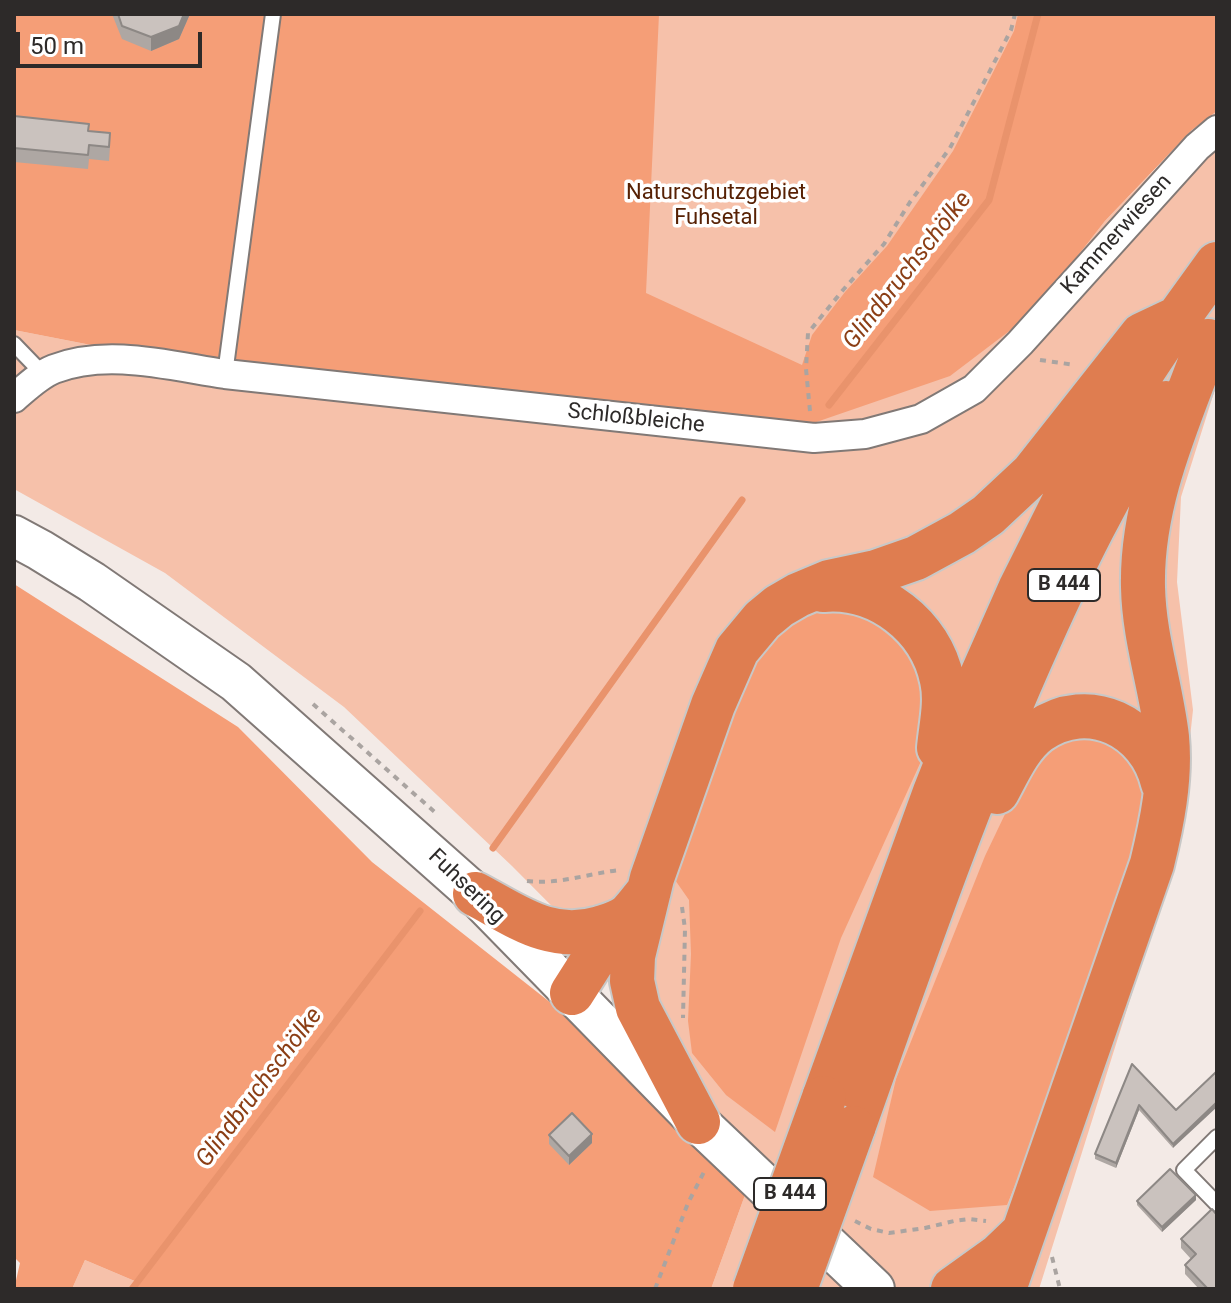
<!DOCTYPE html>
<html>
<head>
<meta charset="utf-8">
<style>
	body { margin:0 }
	#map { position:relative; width:1231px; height:1303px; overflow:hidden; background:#f3eae6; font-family:Roboto,sans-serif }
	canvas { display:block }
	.frame { position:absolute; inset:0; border:16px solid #2d2a29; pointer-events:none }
	.scale { position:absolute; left:16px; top:32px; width:186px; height:36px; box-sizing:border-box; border:4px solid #2d2a29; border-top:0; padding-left:10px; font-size:24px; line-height:28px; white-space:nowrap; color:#2d2a29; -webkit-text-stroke:6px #fff; paint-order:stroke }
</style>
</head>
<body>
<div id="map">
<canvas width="1231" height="1303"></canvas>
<div class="frame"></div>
<div class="scale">50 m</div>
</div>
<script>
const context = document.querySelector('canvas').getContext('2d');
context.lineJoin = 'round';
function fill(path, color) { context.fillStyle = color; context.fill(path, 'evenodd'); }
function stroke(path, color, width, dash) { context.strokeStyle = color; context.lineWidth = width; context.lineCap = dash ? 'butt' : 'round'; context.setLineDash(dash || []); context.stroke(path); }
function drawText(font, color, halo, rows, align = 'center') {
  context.font = font + ' Roboto,sans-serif'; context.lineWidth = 7; context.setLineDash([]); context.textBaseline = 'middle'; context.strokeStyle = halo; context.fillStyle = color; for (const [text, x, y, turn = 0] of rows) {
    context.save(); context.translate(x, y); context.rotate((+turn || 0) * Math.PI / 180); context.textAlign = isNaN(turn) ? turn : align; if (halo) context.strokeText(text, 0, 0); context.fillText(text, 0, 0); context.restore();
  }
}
const green = new Path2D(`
	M461,14H1217L829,379L425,363Z
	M1217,111V383L1181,497L1177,582L1193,710L1178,847L1039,1289H860L845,1276L840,1289H711L745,1195L664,1019L512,866L344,707L165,573L14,489V330L240,374L796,429L1033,313L1105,221L1193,130Z
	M85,1260L137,1282L135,1289H72Z`);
const forest = new Path2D(`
	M14,14H659L646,293L802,365L812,335L845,292L887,246L953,151L1014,31L1018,14H1217V111L1192,130L1105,221L1033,313L950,376L796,429L240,374L14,330Z
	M14,584L238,727L372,862L584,1029L745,1195L711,1289H135L137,1282L85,1260L72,1289H14L20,1263L14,1257Z
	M828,602L877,614L927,670V748L841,938L775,1132L726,1095L692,1053L688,1021L691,954L689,900L673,877L738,687L780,628Z
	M1071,737L1100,738L1137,758L1155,789L1142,870L1007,1205L930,1211L873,1177L896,1079L985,856L1029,764L1047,747Z`);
const stream = new Path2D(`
	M829,405L989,200L1038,14
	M493,848L742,500
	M132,1289L420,911`);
const path = new Path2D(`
	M1040,360L1075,365
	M810,411L806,369L808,333L843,290L884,244L910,202L950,148L1011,30L1015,14
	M313,704L438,815
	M527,881C559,885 589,873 621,870
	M682,907L685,929L683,1018
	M855,1221L871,1229L889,1233L925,1228L954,1221L969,1219L986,1221
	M1052,1257L1060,1289
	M655,1289L688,1203L705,1170`);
const lane = new Path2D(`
	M14,344L43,374
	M225,374L273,14
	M1217,1137L1184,1170L1217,1204`);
const street = new Path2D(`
	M14,398C27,387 39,375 54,369C107,348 171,366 225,374L814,438L865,434L921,419L974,389L1020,343L1197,147L1217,130`);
const secondary = new Path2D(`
	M14,536L40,550L92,582L236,682L475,894L698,1122L874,1289`);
const highway = new Path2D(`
	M823,590C879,585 931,626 942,680C947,702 941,726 939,748
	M997,792C1009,770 1019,746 1039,731C1089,696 1150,727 1163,783
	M475,894C517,916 550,943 600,928C609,925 621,922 629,915C636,908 643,898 649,891
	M572,993L600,949L627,917
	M824,1098L935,792L975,691L1021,587L1063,503L1117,410L1178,318L1217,264
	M698,1122L638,1008L632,981L633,956L652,878L713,705L737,650L762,620L779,606L798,595L829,582L876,572L916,558L962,533L988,515L1033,473L1142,335L1178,318
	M853,1128C909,971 963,813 1030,661C1069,572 1112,483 1166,403
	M953,1289L999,1256L1023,1233
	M1004,1289L1152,864C1162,823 1171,779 1167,737C1161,686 1144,638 1143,587C1141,501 1179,420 1208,341`);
const highwayBridge = new Path2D(`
	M755,1289L824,1098
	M795,1289L853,1128`);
const wall = new Path2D(`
	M112,14H190L179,39L151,51L122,39Z
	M14,116L89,131L110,147L109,161L89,159L88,169L14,162Z
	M1132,1064L1176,1110L1173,1148L1139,1110L1116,1168L1095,1159V1154Z
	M549,1135L592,1143L569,1165L549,1144Z
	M1196,1200L1162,1232L1137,1205V1201Z
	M1212,1209L1217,1289H1199L1185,1274V1265L1191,1259L1181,1248V1239Z`);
const shadedWall = new Path2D(`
	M184,14H190L179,39L151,51V37Z
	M1217,1102V1107L1173,1148V1144Z
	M1139,1105V1110L1116,1168V1163Z
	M592,1134V1143L569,1165V1156Z
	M1196,1195V1200L1162,1232V1227Z`);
const building = new Path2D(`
	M118,14H184L179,26L151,37L122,26Z
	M14,116L89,124L88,131L110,133L109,147L89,145L88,155L14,148Z
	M1132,1064L1176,1110L1216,1072L1217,1102L1173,1144L1139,1105L1116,1163L1095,1154Z
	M572,1113L592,1134L569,1156L549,1135Z
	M1170,1169L1196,1195L1162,1227L1137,1201Z
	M1212,1209L1217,1215V1289H1208L1185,1265L1196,1254L1181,1239Z`);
const shields = [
	[1064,585,72],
	[790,1194,72]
];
const shieldNames = [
	["B 444",1064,585],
	["B 444",790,1194]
];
const parkNames = [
	["Naturschutzgebiet",716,193],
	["Fuhsetal",716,218]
];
const streetNames = [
	["Kammerwiesen",1117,235,-48],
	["Schloßbleiche",636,419,6],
	["Fuhsering",466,887,44]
];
const waterNames = [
	["Glindbruchschölke",908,271,-52],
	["Glindbruchschölke",260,1088,-53]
];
fill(green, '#f6c1aa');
fill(forest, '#f59e77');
stroke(stream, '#e9936c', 7);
stroke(lane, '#817976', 18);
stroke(street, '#817976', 32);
stroke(secondary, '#817976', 44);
stroke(highway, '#c8c8c7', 48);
stroke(path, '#aaa4a1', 4, [6, 6]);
stroke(lane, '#fff', 14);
stroke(street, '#fff', 28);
stroke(secondary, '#fff', 40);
stroke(highway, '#df7d50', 44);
stroke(highwayBridge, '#c8c8c7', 48, []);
stroke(highwayBridge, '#df7d50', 44);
fill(wall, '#aea7a3');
fill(shadedWall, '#8d8885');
fill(building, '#cac2be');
stroke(building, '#8d8885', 2);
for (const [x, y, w] of shields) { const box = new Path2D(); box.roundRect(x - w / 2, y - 16, w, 32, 6); context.fillStyle = '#fff'; context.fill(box); stroke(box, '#2d2a29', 2); }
drawText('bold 20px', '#2d2a29', null, shieldNames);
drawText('22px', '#572104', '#fff', parkNames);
drawText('22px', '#2d2a29', '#fff', streetNames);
drawText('italic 24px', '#8b3e15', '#fff', waterNames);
</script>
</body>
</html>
